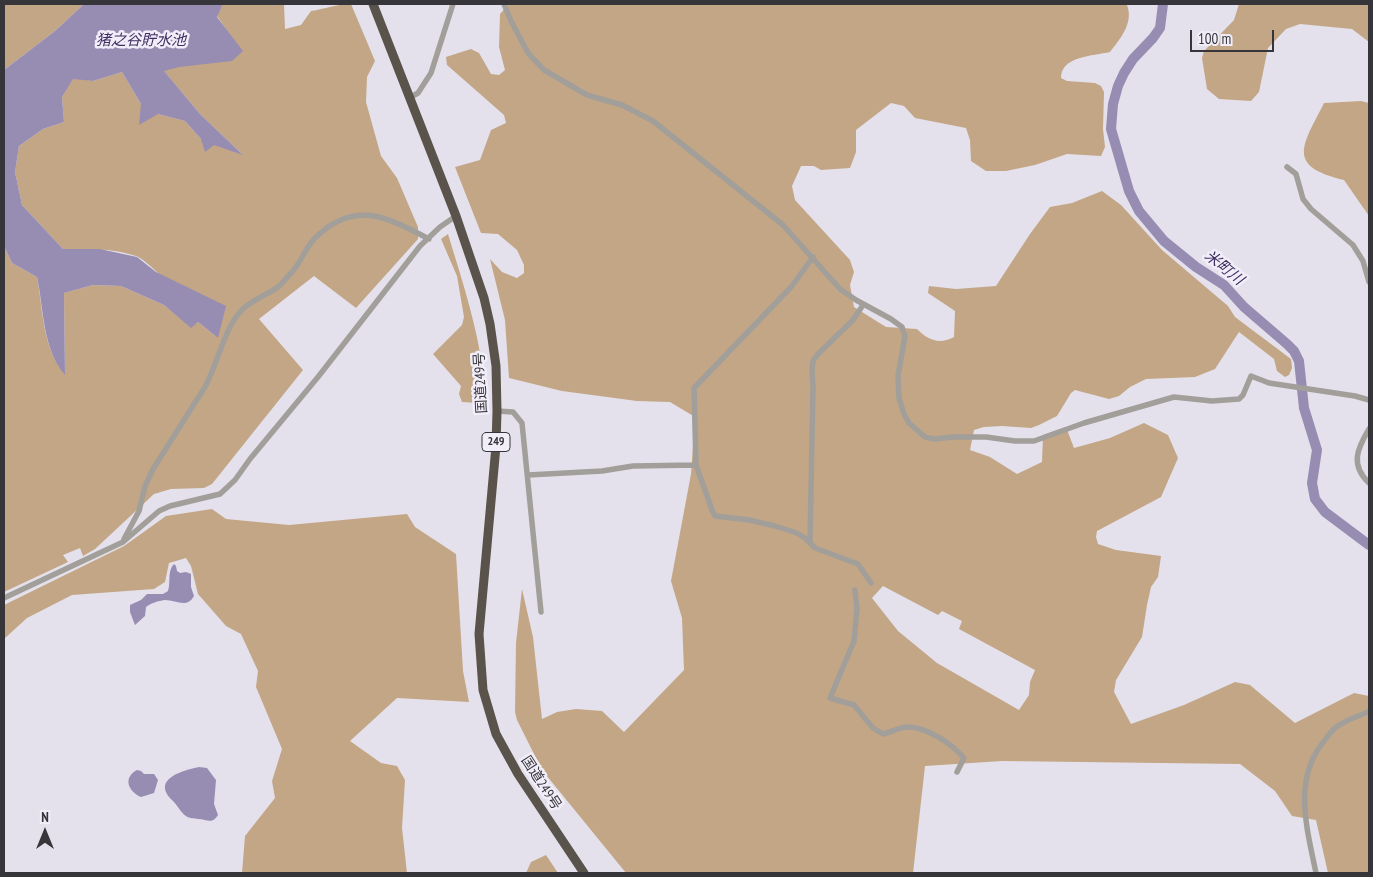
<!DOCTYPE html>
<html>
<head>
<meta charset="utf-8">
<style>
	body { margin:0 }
	#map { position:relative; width:1373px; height:877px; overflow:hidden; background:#e4e1ec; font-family:"PT Sans Narrow",sans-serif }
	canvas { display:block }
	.frame { position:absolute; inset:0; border:5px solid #363539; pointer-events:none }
	.north { position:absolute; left:20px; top:807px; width:50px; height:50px; -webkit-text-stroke:4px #f1eef9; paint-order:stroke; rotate:0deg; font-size:14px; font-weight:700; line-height:20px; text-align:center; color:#363539 }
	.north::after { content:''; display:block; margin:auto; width:18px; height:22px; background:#363539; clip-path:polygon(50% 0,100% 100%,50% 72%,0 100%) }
	.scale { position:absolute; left:1190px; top:30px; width:84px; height:22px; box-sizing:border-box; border:2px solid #363539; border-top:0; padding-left:6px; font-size:15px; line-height:18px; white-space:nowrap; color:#363539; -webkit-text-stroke:4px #f1eef9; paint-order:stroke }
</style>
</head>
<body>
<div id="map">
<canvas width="1373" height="877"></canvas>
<div class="frame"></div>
<div class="north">N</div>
<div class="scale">100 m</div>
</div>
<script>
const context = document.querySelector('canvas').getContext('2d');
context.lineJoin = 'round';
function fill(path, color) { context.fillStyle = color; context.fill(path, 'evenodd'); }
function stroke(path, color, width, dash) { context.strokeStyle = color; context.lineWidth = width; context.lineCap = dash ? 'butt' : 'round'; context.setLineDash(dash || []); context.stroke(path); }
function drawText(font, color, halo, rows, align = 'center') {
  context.font = font + ' "PT Sans Narrow","Noto Sans JP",sans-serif'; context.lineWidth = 5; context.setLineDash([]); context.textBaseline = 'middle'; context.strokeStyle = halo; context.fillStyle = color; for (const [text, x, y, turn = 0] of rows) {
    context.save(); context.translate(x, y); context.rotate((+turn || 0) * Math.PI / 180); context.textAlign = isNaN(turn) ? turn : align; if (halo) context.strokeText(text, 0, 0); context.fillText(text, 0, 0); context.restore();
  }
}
const forest = new Path2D(`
	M4,4H84L55,31L4,70Z
	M223,4H284L285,29L301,25L311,11C324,9 338,4 351,4L375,61L367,77L366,102L381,156L397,178L418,227V239L356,308L314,276L259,319L303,370L212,484L204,488L171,489L154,494L95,549L83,556L80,548L63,555L68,562L4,592V246L12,263L37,277C43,307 42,350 65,373L64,293L93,285L121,286L164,305L191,327L198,322L218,338C202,321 154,263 136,256C113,248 87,249 63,249L22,205L15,172L19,146L43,129L64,122L62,97L73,78L93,81L122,72L141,104L158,114L185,121L201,139L242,154L200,114L163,70L242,52L217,16Z
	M509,4H1124L1127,5C1134,23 1120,39 1110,52C1093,56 1061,56 1061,78L1067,81L1095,83L1101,86L1104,92L1103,129L1105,147L1101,156L1067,154L1035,165L1006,171H986L971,161L970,140L966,128L915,118L904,106L891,103L856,130V152L850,168L821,170L814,166H801L792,186L795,200L850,260L854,272L850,285L854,307L886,327L917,329C928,340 939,345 954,337L955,311L928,293L929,286L956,289L996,286L1030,234L1050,207L1072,203L1102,191L1121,205L1162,250L1228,306L1235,317L1291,359L1292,368L1289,375L1285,377L1277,371L1274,359L1239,332L1215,369L1195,377L1146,379L1130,387L1119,396L1109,399L1075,390L1071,393L1057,416L1039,425L1031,428L1002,426L984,427L974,430L970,450L990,457L1017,474L1042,462L1043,435L1066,427L1074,448L1110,438L1144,423L1168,435L1178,458L1161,497L1097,531L1096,537L1098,544L1116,550L1161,556L1158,577L1151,587L1147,605L1142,637L1116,680L1114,692L1131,724L1184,705L1235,682L1250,685L1295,723L1354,693L1369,696V873H1328L1316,820L1292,816L1275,791L1240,764L1002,761L925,766L913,873H626L542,770L517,720L515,712L516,643L522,589L533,637L542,719L557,712L576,709L602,711L624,732L684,670L682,618L671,581L691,474L695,417L670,402L637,401L562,391L509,378L505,320L490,259L502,272L517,278L524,273V265L517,250L498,234L481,233L455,167L480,160L491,130L506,123L504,115L447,65L446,57L471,49L479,53L491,74L499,75L505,70L499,47L500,14ZM883,586L938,615L942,611L962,621L959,629L1035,670L1030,682L1029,695L1019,710L937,663L898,631L872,598Z
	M1239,4H1369V42L1352,29L1300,24L1286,29L1268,48L1259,92L1251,101L1219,99L1207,89L1202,58L1204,51L1234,20Z
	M1361,101L1369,103V216L1344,180C1285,166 1303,145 1324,103Z
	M448,234C464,287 483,342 485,398L478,403L462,402L459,394L461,386L433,354L462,325L464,317L457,276L441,239Z
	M212,509L226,519L289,525L407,514L415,527L456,554L463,671L469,702L397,698L350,741L381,763L397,766L405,780L402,828L407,873H242L245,836L275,798L272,781L282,749L256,687L258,671L241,634L226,626L198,594L191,566L186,558L169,563L165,582L154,589L72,595L27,618L4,639V605L124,546L166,516Z
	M546,855L558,873H526L531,862Z`);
const water = new Path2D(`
	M84,4H223L217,17L243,51L232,61L179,67L164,71L200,114L243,155L214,145L205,152L201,139L185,121L158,114L139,125L141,104L122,72L93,81L73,79L62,97L64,122L43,129L19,146L15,172L22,205L63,249H100L137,257L156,272L226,306L218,338L198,322L191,328L164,305L121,286L93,285L64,293L65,375C42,348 44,309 37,277L12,263L4,246V70L55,31Z
	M174,564L176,566L177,571L180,573L186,572L191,574V587L194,596C187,609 176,600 165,600C157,601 152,603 146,607L145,616L135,625L130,612V605L141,600L147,594H163L168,591C171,582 167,571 174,564Z
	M199,767L207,768L216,780L214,804L218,815C212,825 207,819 198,819C194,818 190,819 186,816C181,813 178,806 173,801C151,780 180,771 199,767Z
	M137,770L141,771L144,774H154L158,780L154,793L141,797C129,792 122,778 137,770Z`);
const river = new Path2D(`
	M1163,4L1160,28L1153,38L1133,59L1124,73L1118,86L1113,104L1111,129L1129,191L1139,211L1164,241L1196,267L1224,285L1244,307L1287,344L1294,351L1299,361L1304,408L1317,450L1312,483L1315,499L1325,512L1369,545`);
const minor = new Path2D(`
	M504,4L511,21L528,53L544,70L587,95L622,105L653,121L783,225L840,289L856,300L891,319L902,327L905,336L898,376L899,398L904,414L909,423L925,437L934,439L953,437H986L1015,441H1034L1084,423L1174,397L1212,401L1239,399L1243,395L1251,376L1269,383L1355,396L1369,400
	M411,97L418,93L431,73L453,4
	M1287,167L1296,174L1303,199L1311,209L1353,245L1363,261L1369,282
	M813,257L792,286L694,388L696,465L712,510L715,516L749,520L775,526L797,533L805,538L815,548L858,564L871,583
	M497,411L513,412L522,423L541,612
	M1369,429C1357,449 1350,465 1369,483
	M528,475L602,471L633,466L696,465
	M124,539L139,511L145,486L153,469L205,387C217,365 224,330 240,312C250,300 266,296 278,287C283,283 287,277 291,273C301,263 305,248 315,238C354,199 387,217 429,239
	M810,542L813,387L812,370L813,361L818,354L853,320L863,305
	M855,590L857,609L854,641L830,698L854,705L873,728L883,734C890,732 899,728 906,727C926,726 952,744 964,758L957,772
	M4,598L123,542L159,511L170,506L220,494L235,480L250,459L318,377L420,246L440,227L456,216
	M1316,873C1307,829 1292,778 1325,740C1329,734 1335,727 1341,724C1350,718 1361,716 1369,711`);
const highway = new Path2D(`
	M373,4L456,216L484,298L490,324L496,366L497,411L496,446L479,634L483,690L496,734L518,774L584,873`);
const shields = [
	[496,442,28]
];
const shieldNames = [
	["249",496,442]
];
const streetNames = [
	["国道249号",481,383,-93],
	["国道249号",541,783,57]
];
const waterNames = [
	["猪之谷貯水池",141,41],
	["米町川",1224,268,39]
];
fill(forest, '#c3a685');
fill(water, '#978cb2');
stroke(river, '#978cb2', 10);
stroke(minor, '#a29f9b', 5.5);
stroke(highway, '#5a534b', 9);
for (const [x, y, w] of shields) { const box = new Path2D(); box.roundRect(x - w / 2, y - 9.5, w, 19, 4); context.fillStyle = '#f1eef9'; context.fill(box); stroke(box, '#363539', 1); }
drawText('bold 12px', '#363539', null, shieldNames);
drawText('14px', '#363539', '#f1eef9', streetNames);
drawText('italic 15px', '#402e61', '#f1eef9', waterNames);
</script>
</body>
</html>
